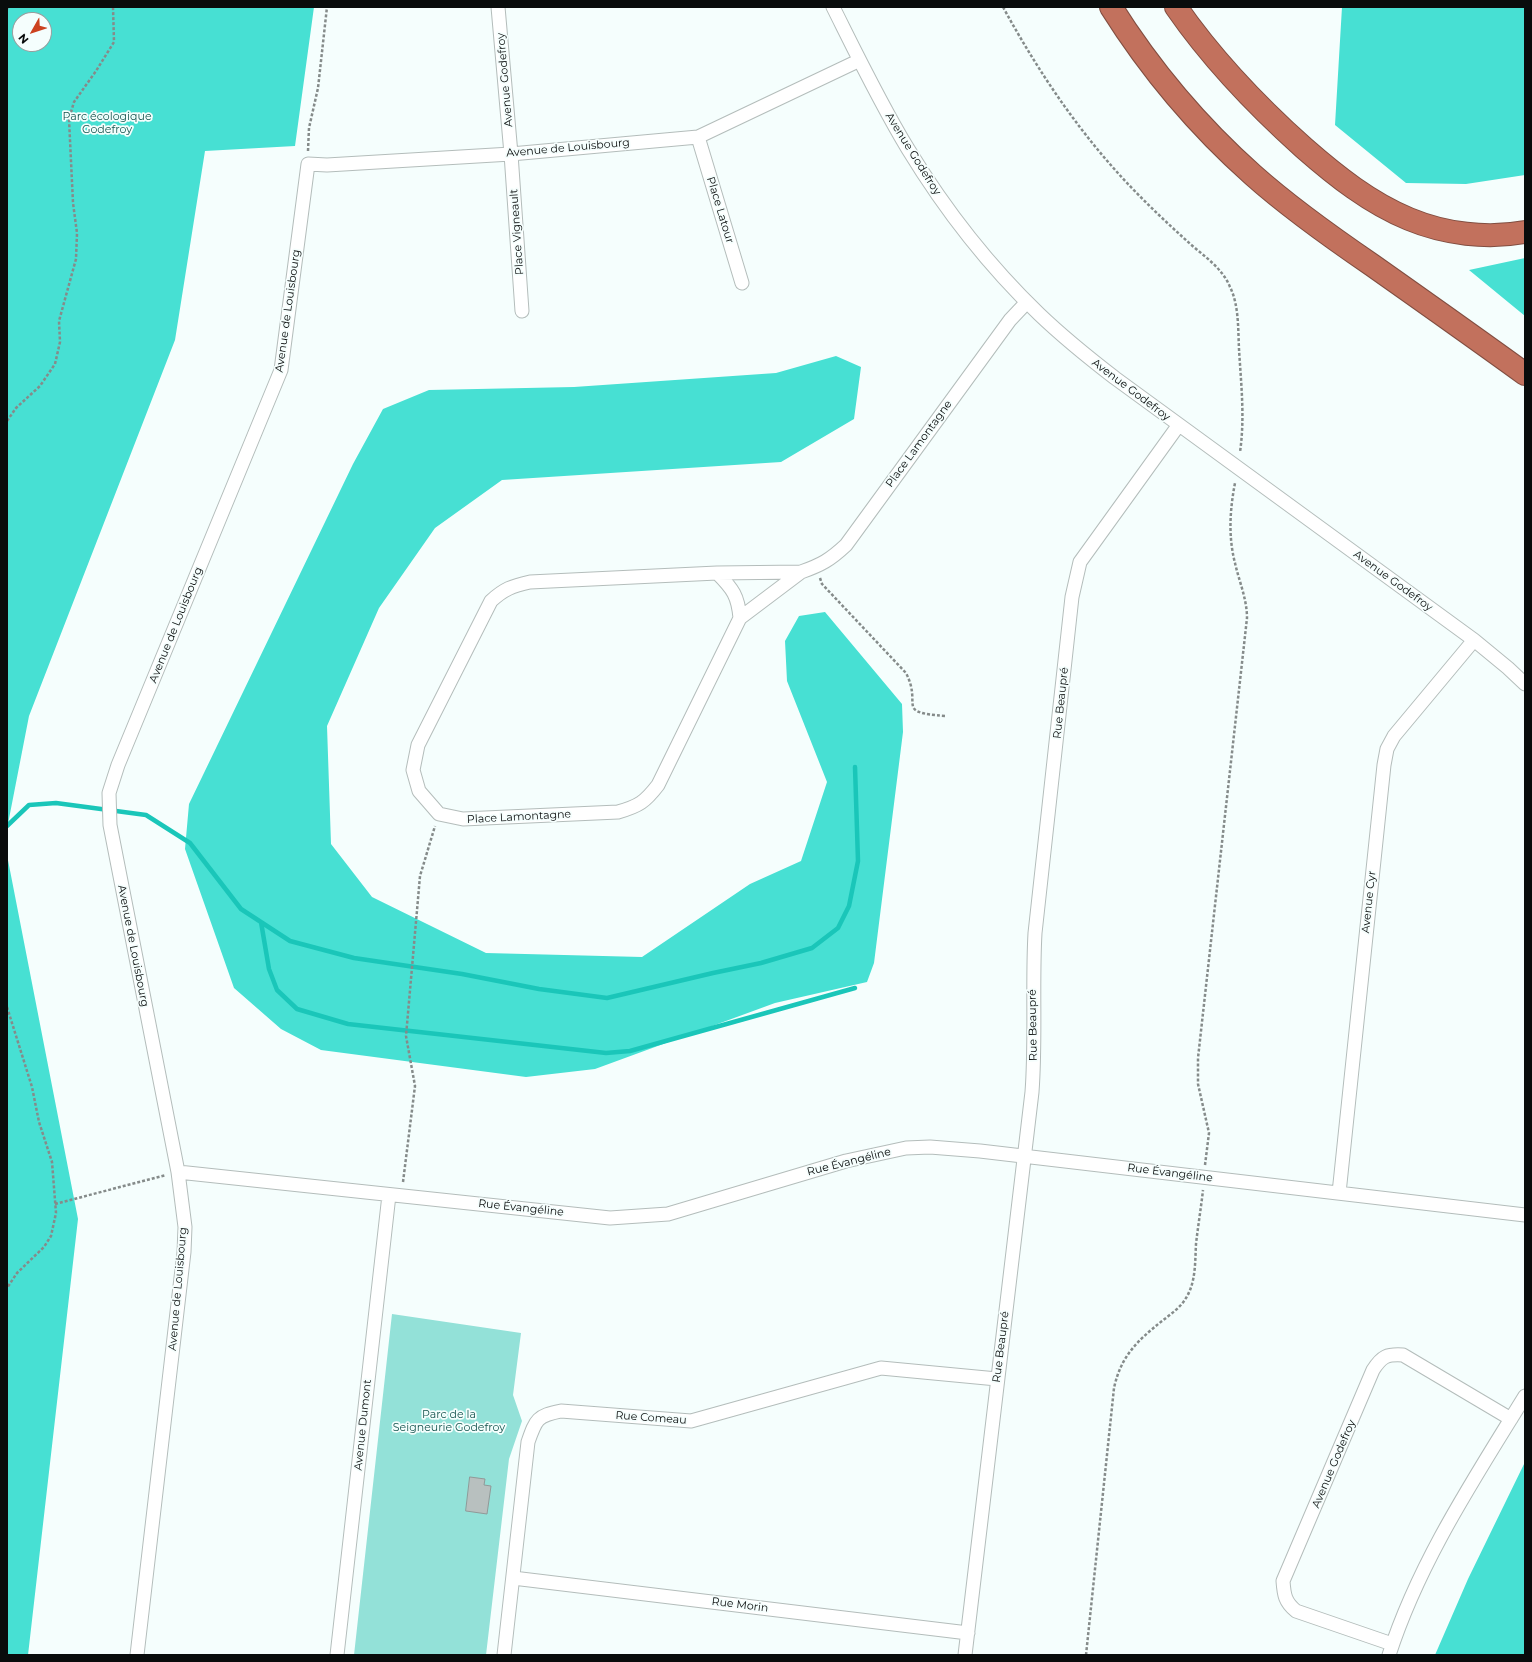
<!DOCTYPE html>
<html>
<head>
<meta charset="utf-8">
<style>
	body { margin:0 }
	#map { position:relative; width:1532px; height:1662px; overflow:hidden; background:#f5fefd; font-family:Montserrat,sans-serif }
	canvas { display:block }
	.frame { position:absolute; inset:0; border:8px solid #090c0c; pointer-events:none }
	.north { position:absolute; left:12px; top:12px; width:40px; height:40px; box-sizing:border-box; background:#f5fefd; border:1px solid #979d9d; border-radius:50%; rotate:231deg; font-size:11px; font-weight:700; line-height:16px; text-align:center; color:#090c0c }
	.north::after { content:''; display:block; margin:auto; width:14px; height:18px; background:#cc4220; clip-path:polygon(50% 0,100% 100%,50% 72%,0 100%) }
</style>
</head>
<body>
<div id="map">
<canvas width="1532" height="1662"></canvas>
<div class="frame"></div>
<div class="north">N</div>
</div>
<script>
const context = document.querySelector('canvas').getContext('2d');
context.lineJoin = 'round';
function fill(path, color) { context.fillStyle = color; context.fill(path, 'evenodd'); }
function stroke(path, color, width, dash) { context.strokeStyle = color; context.lineWidth = width; context.lineCap = dash ? 'butt' : 'round'; context.setLineDash(dash || []); context.stroke(path); }
function drawText(font, color, halo, rows, align = 'center') {
  context.font = font + ' Montserrat,sans-serif'; context.lineWidth = 3.5; context.setLineDash([]); context.textBaseline = 'middle'; context.strokeStyle = halo; context.fillStyle = color; for (const [text, x, y, turn = 0] of rows) {
    context.save(); context.translate(x, y); context.rotate((+turn || 0) * Math.PI / 180); context.textAlign = isNaN(turn) ? turn : align; if (halo) context.strokeText(text, 0, 0); context.fillText(text, 0, 0); context.restore();
  }
}
const green = new Path2D(`
	M392,1314L521,1333L513,1395L522,1421L509,1459L486,1655H354Z`);
const forest = new Path2D(`
	M7,7H314L295,146L205,151L175,340L29,716L7,829ZM20,20H44V44H20Z
	M1342,7H1525V175L1466,184L1406,183L1335,125Z
	M1525,258V316L1469,270Z
	M836,356L861,367L854,419L781,462L502,480L435,528L379,608L327,726L331,844L372,897L486,953L642,957L750,884L801,861L827,782L787,681L785,641L799,616L825,612L902,704L903,732L874,963L867,982L775,1003L595,1069L526,1077L321,1050L281,1029L234,988L185,849L189,804L353,464L383,409L429,390L574,387L776,373Z
	M7,855L78,1219L28,1655H7Z
	M1525,1462V1655H1435L1468,1579Z`);
const stream = new Path2D(`
	M7,826L29,805L56,803L146,815L190,843L241,909L290,941L354,958L462,974L539,989L607,998L713,973L761,963L812,948L838,928L849,906L858,861L855,767
	M261,922L269,969L277,990L297,1009L348,1024L606,1053L630,1051L855,988`);
const building = new Path2D(`
	M470,1477L485,1479L484,1485L491,1486L487,1514L466,1511Z`);
const path = new Path2D(`
	M1003,7C1038,71 1078,131 1128,184C1147,204 1167,223 1187,241C1202,255 1222,267 1230,287C1239,305 1238,329 1239,349C1241,383 1245,418 1240,452
	M7,9L8,7
	M308,151L309,128L318,88L327,7
	M7,421L16,408L40,386L55,364L60,342L59,321L76,259L77,233L73,203L69,119L74,102L96,71L114,42L113,7
	M820,578L822,584L906,673C923,706 894,712 945,716
	M7,1007L32,1087L39,1122L52,1162L56,1213L51,1236L44,1247L17,1273L7,1288
	M1205,1165L1209,1133L1198,1084V1058L1247,618C1247,599 1239,581 1235,563C1228,536 1230,509 1235,483
	M403,1182L415,1086L406,1036L420,876L435,826
	M55,1204L166,1175
	M1086,1655L1114,1388C1121,1356 1137,1341 1162,1321C1171,1314 1181,1307 1186,1298C1196,1282 1195,1262 1196,1244C1198,1226 1201,1208 1203,1190`);
const minor = new Path2D(`
	M498,7L511,154L522,311
	M833,7C857,55 880,103 908,149C944,208 988,265 1039,314C1063,337 1089,358 1115,378L1474,640L1508,668L1525,684
	M698,137L742,283
	M801,572C821,565 830,560 846,545L1010,320L1027,302
	M717,573C733,589 738,596 740,618L658,785C645,802 639,806 618,812L463,819L439,814L419,791L413,770L418,745L491,601C504,589 512,586 530,582L717,573L801,572L740,618
	M178,1172L610,1218L668,1214L846,1161L906,1148L930,1147L980,1151L1525,1215
	M1339,1193L1384,765L1387,749L1394,736L1474,640
	M513,1578L968,1633
	M1392,1644L1296,1611C1285,1602 1284,1595 1283,1581L1373,1370C1382,1356 1387,1354 1403,1355L1511,1419
	M137,1655L184,1252L185,1227L178,1172L110,825L109,793L118,765L281,370L308,164L327,165L511,154L698,137L858,61
	M337,1655L389,1195
	M504,1655L528,1442C536,1419 537,1416 561,1411L691,1421L881,1368L997,1379
	M965,1655L1032,1092C1036,1039 1032,986 1035,933L1072,597L1080,562L1178,426
	M1389,1655C1419,1562 1474,1479 1525,1396`);
const motorway = new Path2D(`
	M1111,7C1150,69 1199,127 1253,175C1290,208 1331,237 1372,265C1423,301 1474,337 1525,374
	M1176,7C1212,59 1257,106 1304,148C1336,176 1370,203 1409,219C1445,234 1487,239 1525,232`);
const streetNames = [
	["Avenue Godefroy",505,80,-95],
	["Avenue de Louisbourg",568,148,-5],
	["Avenue Godefroy",913,154,58],
	["Place Latour",720,210,73],
	["Place Vigneault",517,232,-94],
	["Avenue de Louisbourg",288,311,-82],
	["Avenue Godefroy",1131,390,37],
	["Place Lamontagne",919,444,-54],
	["Avenue Godefroy",1393,581,36],
	["Avenue de Louisbourg",176,625,-68],
	["Rue Beaupré",1061,703,-84],
	["Place Lamontagne",519,817,-3],
	["Avenue Cyr",1369,902,-84],
	["Avenue de Louisbourg",133,946,79],
	["Rue Beaupré",1033,1025,-91],
	["Rue Évangéline",849,1162,-14],
	["Rue Évangéline",1170,1173,7],
	["Rue Évangéline",521,1208,6],
	["Avenue de Louisbourg",178,1289,-85],
	["Rue Beaupré",1001,1347,-83],
	["Rue Comeau",651,1418,4],
	["Avenue Dumont",363,1425,-84],
	["Avenue Godefroy",1334,1464,-67],
	["Rue Morin",740,1605,7]
];
const parkNames = [
	["Parc écologique",107,117],
	["Godefroy",107,130],
	["Parc de la",449,1415],
	["Seigneurie Godefroy",449,1428]
];
fill(green, '#93e1d8');
fill(forest, '#47e0d3');
stroke(stream, '#1ac6b9', 4.5);
fill(building, '#b8c0bf');
stroke(building, '#919998', 1);
stroke(minor, '#b4bdbb', 15);
stroke(motorway, '#814e41', 24);
stroke(path, '#858b8a', 2.5, [3, 2]);
stroke(minor, '#fff', 13);
stroke(motorway, '#c2715d', 22);
drawText('11px', '#090c0c', '#f5fefd', streetNames);
drawText('11px', '#14544e', '#f5fefd', parkNames);
</script>
</body>
</html>
